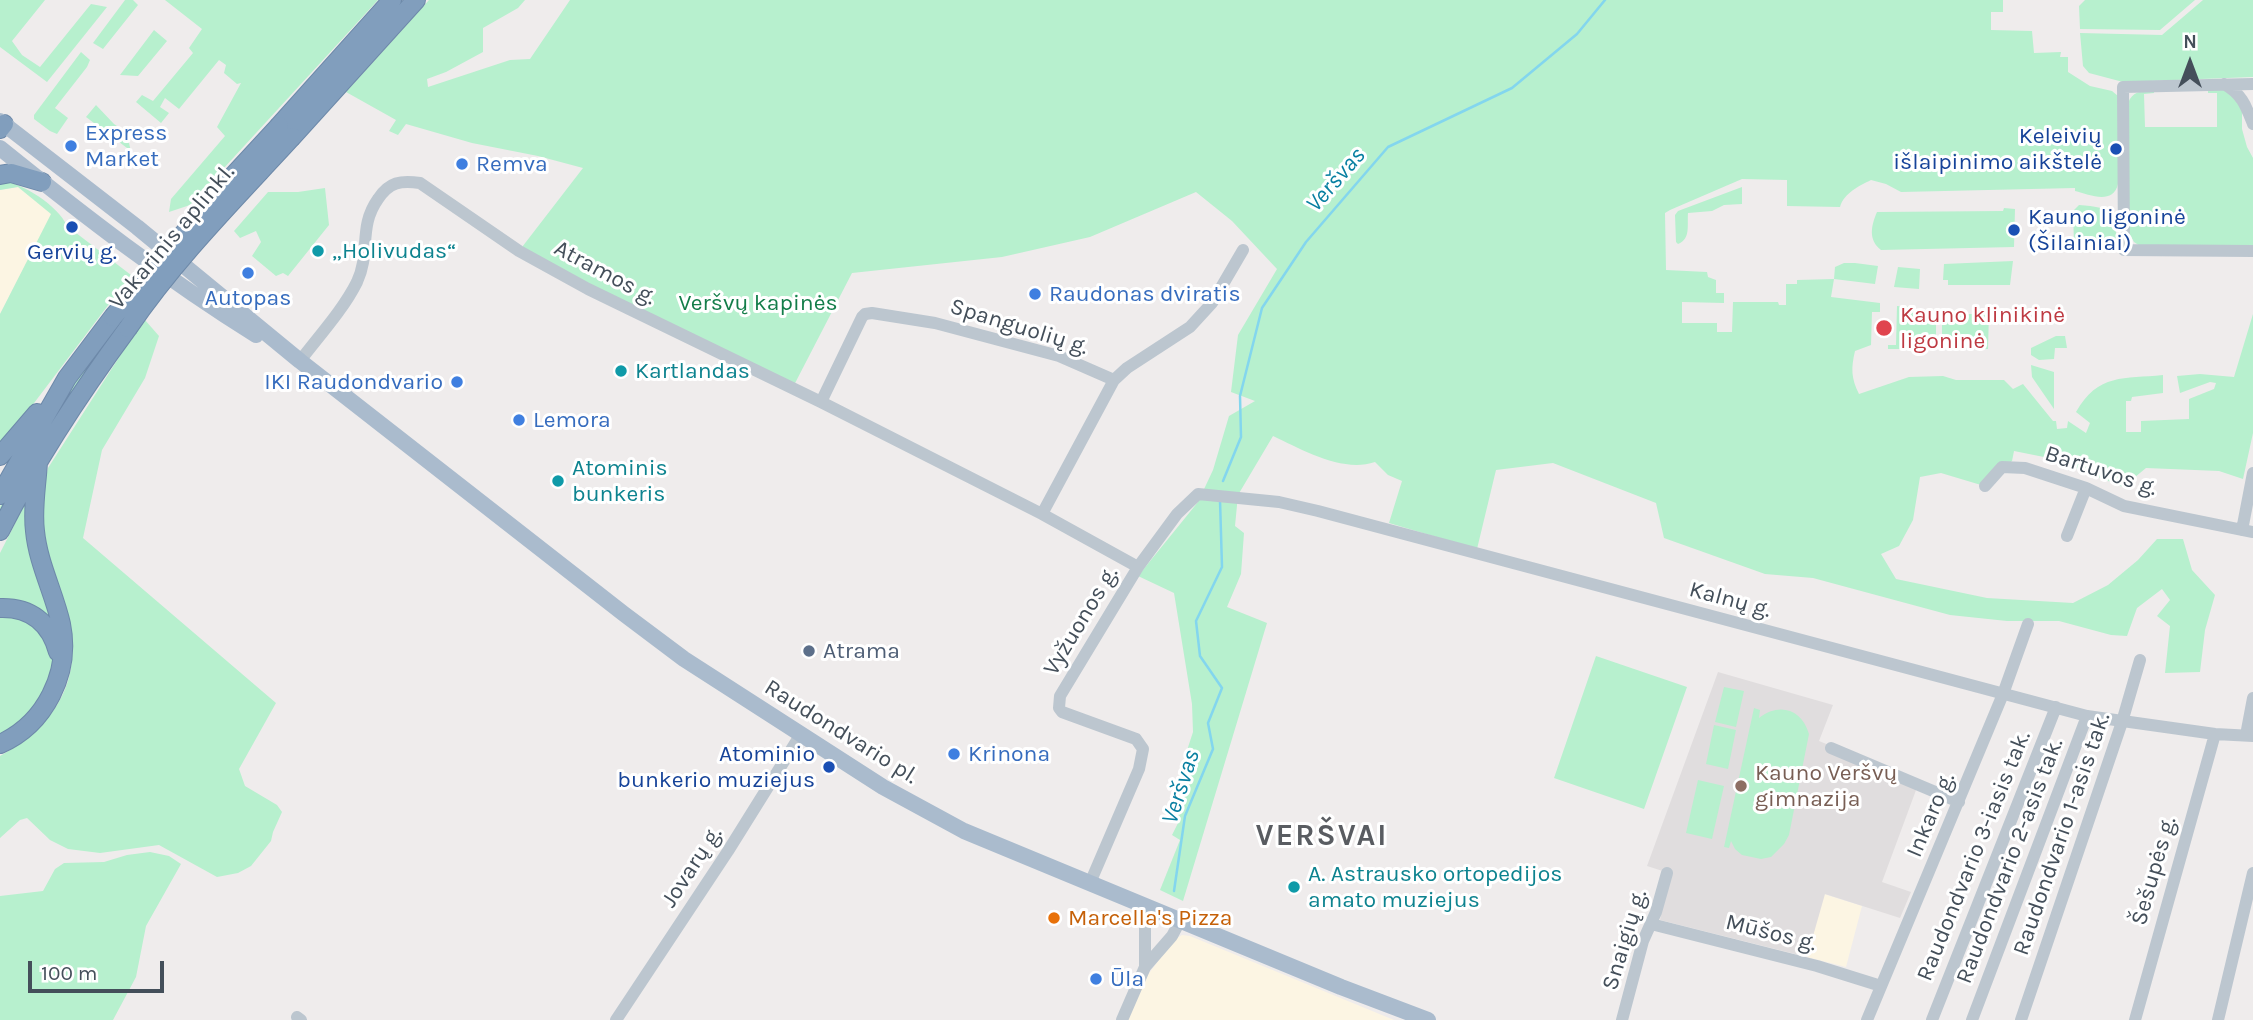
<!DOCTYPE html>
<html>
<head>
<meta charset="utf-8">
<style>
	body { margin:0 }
	#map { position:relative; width:2253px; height:1020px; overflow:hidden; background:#efecec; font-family:Karla,sans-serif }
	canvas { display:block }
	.north { position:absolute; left:2155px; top:28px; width:70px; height:70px; -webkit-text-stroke:5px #fff; paint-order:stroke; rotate:0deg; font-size:19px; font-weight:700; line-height:28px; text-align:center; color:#444f5a }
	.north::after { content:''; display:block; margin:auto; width:24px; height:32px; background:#444f5a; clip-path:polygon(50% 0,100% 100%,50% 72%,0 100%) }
	.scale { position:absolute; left:28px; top:961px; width:136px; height:32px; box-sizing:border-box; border:4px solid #444f5a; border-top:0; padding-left:9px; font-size:21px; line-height:24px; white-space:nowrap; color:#444f5a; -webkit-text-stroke:5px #fff; paint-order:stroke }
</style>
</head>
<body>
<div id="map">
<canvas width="2253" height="1020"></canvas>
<div class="north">N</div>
<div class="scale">100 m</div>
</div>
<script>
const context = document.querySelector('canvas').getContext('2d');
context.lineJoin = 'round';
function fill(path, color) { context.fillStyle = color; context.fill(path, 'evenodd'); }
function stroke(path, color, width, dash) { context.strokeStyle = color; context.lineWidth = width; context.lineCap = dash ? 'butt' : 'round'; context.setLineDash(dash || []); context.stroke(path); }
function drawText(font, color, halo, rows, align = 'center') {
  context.font = font + ' Karla,sans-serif'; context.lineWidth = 6; context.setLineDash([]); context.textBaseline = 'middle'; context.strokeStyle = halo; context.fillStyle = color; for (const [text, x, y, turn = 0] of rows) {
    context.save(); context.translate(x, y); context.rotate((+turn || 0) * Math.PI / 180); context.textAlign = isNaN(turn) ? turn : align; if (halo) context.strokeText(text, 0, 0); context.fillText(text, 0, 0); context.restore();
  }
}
const commercial = new Path2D(`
	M18,187L52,214L0,314V190Z
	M1824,894L1862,906L1846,967L1807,957Z
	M1182,935L1190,936L1394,1020H1128L1147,976L1174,940Z`);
const education = new Path2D(`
	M1718,672L1833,705L1819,741L1919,782L1882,882L1911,892L1900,918L1825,894L1807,957L1660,920L1669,873L1647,866Z`);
const green = new Path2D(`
	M0,0H45L12,41L22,55L40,67L91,4L107,7L47,82L0,47Z
	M125,0H133L138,5L103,49L93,43Z
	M165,0H378L190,205L169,212L171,199L225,136L217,127L241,83L237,84L224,73L226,65L219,60L179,109L165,98L160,107L169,113L161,123L136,102L142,95L153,101L193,53L189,48L202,29Z
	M429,0H525L518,8L483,28V52L446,72L427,79L428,87L510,60L530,59L570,0H2003V12H1991V30L2032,31L2034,53L2061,52L2060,57H2068V72L2090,86L2112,91L2118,96V184C2113,205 2090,195 2075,191V188L1901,192L1886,184L1871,180C1859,186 1844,193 1840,207L1787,206V180L1742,179L1670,210L1665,213L1666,270L1707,272L1708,277L1716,280V293H1724V303L1682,302V323H1717V332H1732L1733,302H1778L1779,305H1786V284H1797V280L1834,279L1835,267L1844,263H1855L1878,266L1875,284L1834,279L1831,297L1880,303V312H1872L1871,345L1855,351C1851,368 1851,378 1859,394L1909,377L1943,376L1956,380H2004L2013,389L2023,384L2053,421H2056L2057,429L2067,428L2068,421L2086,433L2090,423L2076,412C2098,373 2124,379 2163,375V393L2132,397L2131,401H2126V432H2141V421L2189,419V399L2214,389L2216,383L2210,382L2180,393L2177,376L2200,374L2234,377L2253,314V433L2243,479L2219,471L2146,468L2123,487L2054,459L2014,451L2012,461L1981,485L1941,473L1920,477L1913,520L1899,546L1881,554L1896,579L1987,598L2073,603L2108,585L2138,560L2157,539H2183L2192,570L2215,595L2205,630L2200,672L2165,673L2170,626L2157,616L2170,600L2162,589L2137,608L2127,636L2111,635L2059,621H2007L1950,615L1813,578L1765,574L1664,538L1656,503L1553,463L1496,470L1477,549L1389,523L1402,481L1388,475L1375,462C1342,473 1303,450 1273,436L1238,495L1235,526L1244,533L1241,574L1227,607L1267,623L1183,901L1160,890L1180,840L1172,835L1178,823L1165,818L1193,732L1192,704L1174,593L1138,576L1198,502L1213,470L1229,416L1255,401L1231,392L1238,335L1277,269L1232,221L1196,192L1090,237L1002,257L852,273L792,389L519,251L583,168L538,156L472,143L406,124L398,135L389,131L396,120L346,92Z
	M2085,0H2195L2160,30L2080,29L2079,6Z
	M2203,0H2253V77L2123,82L2089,73L2083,66L2080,33L2162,35Z
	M154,30L167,41L138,76L120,75Z
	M81,52L90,60L87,67L55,108L68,118L57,134L50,131L34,119V115Z
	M2228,89L2242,108V129L2247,147L2253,158V246H2140L2134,242L2129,233L2128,103C2133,90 2143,91 2154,91V93L2144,94L2145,127H2217V93H2208V90Z
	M96,105L114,124L126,132L131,151L86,117Z
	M0,180C22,183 58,205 67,226L131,275L0,448V314L51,214L18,187L0,190Z
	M1742,187V204L1724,205L1712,211L1688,213C1687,225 1691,239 1678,244L1676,242L1675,215L1678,211Z
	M325,188L329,225L288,276L283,273L276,276L252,256L261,242L256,231L240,238L234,231L268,192H298Z
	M2079,205C2113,208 2111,209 2118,241L2115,246H2077L2074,244L2073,211Z
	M2004,208L2015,209L2014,247L1881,250C1868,240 1871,226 1877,212L2003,211Z
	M2013,261L2010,285H1948V280H1943L1944,264Z
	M1898,267L1920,269L1919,289L1894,287Z
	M1897,306L1913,307V311L1936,314V342H1932V349H1888V345H1896Z
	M1980,312H1989L1988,349H1947V342H1942V314H1980Z
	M117,320L122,324L0,517V507C36,442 75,381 117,320Z
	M145,320L159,336L145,378L102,450L83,538L276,703L239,769L245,786L277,805L282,812L273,832L271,841L251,866L238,873L217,877L159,845L100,853L68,849L50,840L27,818L20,820L0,838V756C53,726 84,683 68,619C62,597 53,575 46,553C44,546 41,539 40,532C37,514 44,486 48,468L134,334Z
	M2056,336H2065L2067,348H2055L2054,359L2039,360L2031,355V348Z
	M2031,365L2054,372V409L2032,377Z
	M27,500L55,624L0,604V553Z
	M7,613L38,624C42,632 48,641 51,649C57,672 41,705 24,719C17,725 8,729 0,734V615Z
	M1596,656L1687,687L1644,809L1554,778Z
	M1724,687L1744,691L1736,727L1715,722Z
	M1754,708L1760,710L1759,718C1779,702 1802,709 1809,734L1789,835L1784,844L1771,857L1761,859L1742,855L1735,849L1731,841L1729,848L1724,847Z
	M1714,725L1736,730L1728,769L1706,764Z
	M1698,780L1724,786L1712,839L1686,833Z
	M150,852L169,856L181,864L146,926L136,977L113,1020H0V896L43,891L55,869L64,863L104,862L127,855Z`);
const stream = new Path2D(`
	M1223,481L1241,437L1240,396L1262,308L1306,242L1388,147L1512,88L1577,34L1605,0
	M1174,891L1185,816L1213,749L1208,723L1222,688L1200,656L1196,621L1222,567L1220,500`);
const minor = new Path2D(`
	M2224,84C2242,94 2246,106 2253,124
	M2253,84L2123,87L2124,250L2253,251
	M300,361C319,336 343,310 357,282C371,252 358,227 378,199C389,182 401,180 420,183L519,251L588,289L821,402L1042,514L1138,567
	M821,402L862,317L865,314L872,313L935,323L1059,356L1114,380L1127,368L1190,327L1212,303L1243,250
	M1985,486L2002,467L2025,468L2086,488L2124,506L2253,532
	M1042,514L1114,380
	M2242,530L2253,473
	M2067,536L2086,488
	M2246,735L2253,698
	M1831,748L1959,802
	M1090,883L1139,769L1143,749L1136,739L1062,712L1059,708L1060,696L1138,567L1177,514L1198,494L1279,502L1318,511L2087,716L2215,734L2253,736
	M1145,906V967
	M1651,924L1817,966L1881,986
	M297,1017L301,1020
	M616,1020L728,851L801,734
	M1122,1020L1145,967L1172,936L1180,921
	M1622,1020L1643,941L1656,912L1667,873
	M1867,1020L2003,694L2028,624
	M1932,1020L2056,707
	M1972,1020L2087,716
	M2021,1020L2122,722L2140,660
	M2135,1020L2215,734
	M2218,1020L2253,873`);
const major = new Path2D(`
	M0,121L137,227L300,361L624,614L684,659L883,787L964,831L1341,987L1428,1020
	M0,148C83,215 166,279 256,335`);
const highway = new Path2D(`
	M279,126L392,0
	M0,129L4,124
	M292,137L416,0
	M0,175L11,173L42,182
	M0,456L37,413
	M0,495L67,378L113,317
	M0,531C36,460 80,393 128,328
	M0,608C30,607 50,622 58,652
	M0,744C45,724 71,673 61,624C54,593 38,563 35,531C32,508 37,484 38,461`);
const highwayBridge = new Path2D(`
	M113,317L230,179L279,126
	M128,328C175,259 235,199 292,137`);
const markers = [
	[71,146,7,"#3f7fe0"],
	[2116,149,7,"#1a4fb4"],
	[462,164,7,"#3f7fe0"],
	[72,227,7,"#1a4fb4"],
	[2014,230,7,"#1a4fb4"],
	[318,251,7,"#0f9aa8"],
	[248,273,7,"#3f7fe0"],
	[1035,294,7,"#3f7fe0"],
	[1884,328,9,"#e0444e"],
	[621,371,7,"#0f9aa8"],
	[457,382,7,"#3f7fe0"],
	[519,420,7,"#3f7fe0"],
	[558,481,7,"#0f9aa8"],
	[809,651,7,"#5c6f8a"],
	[954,754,7,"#3f7fe0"],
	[829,767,7,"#1a4fb4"],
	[1741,786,7,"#8d6e63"],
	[1294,887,7,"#0f9aa8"],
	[1054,918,7,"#e8710a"],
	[1096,979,7,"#3f7fe0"]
];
const shopNames = [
	["Express",85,133],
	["Market",85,159],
	["Remva",476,164],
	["Raudonas dviratis",1049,294],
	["Autopas",248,298,"center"],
	["IKI Raudondvario",443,382,"right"],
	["Lemora",533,420],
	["Krinona",968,754],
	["Ūla",1110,979]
];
const transitNames = [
	["Keleivių",2102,136],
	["išlaipinimo aikštelė",2102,162],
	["Kauno ligoninė",2028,217,"left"],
	["(Šilainiai)",2028,243,"left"],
	["Gervių g.",72,252,"center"],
	["Atominio",815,754],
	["bunkerio muziejus",815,780]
];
const streetNames = [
	["Vakarinis aplinkl.",172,237,-50],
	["Atramos g.",605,273,28],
	["Spanguolių g.",1019,327,17],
	["Bartuvos g.",2101,471,18],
	["Kalnų g.",1730,600,15],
	["Vyžuonos g.",1081,621,-59],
	["Raudondvario pl.",841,732,32],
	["Inkaro g.",1931,815,-67],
	["Raudondvario 1-asis tak.",2062,834,-71],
	["Raudondvario 3-iasis tak.",1974,856,-68],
	["Raudondvario 2-asis tak.",2010,861,-69],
	["Jovarų g.",692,867,-57],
	["Šešupės g.",2154,871,-74],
	["Mūšos g.",1771,933,14],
	["Snaigių g.",1625,940,-73]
];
const cultureNames = [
	["„Holivudas“",332,251],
	["Kartlandas",635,371],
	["Atominis",572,468],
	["bunkeris",572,494],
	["A. Astrausko ortopedijos",1308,874],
	["amato muziejus",1308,900]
];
const parkNames = [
	["Veršvų kapinės",758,303]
];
const healthNames = [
	["Kauno klinikinė",1900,315],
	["ligoninė",1900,341]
];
const serviceNames = [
	["Atrama",823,651]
];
const educationNames = [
	["Kauno Veršvų",1755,773],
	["gimnazija",1755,799]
];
const foodNames = [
	["Marcella's Pizza",1068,918]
];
const waterNames = [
	["Veršvas",1336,180,-49],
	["Veršvas",1181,787,-72]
];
const districtNames = [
	["VERŠVAI",1322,836]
];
fill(commercial, '#fcf5e3');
fill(education, '#e0ddde');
fill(green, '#b7f0ce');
stroke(stream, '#83d6ee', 2.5);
stroke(highway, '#6d89a9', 20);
stroke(minor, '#bcc6cf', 12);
stroke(major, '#aabbcd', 16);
stroke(highway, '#819ebd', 18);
stroke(highwayBridge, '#6d89a9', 20, []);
stroke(highwayBridge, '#819ebd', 18);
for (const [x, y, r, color] of markers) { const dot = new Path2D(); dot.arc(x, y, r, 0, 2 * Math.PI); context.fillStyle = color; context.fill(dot); stroke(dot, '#fff', 2.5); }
drawText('23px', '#366cbe', '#fff', shopNames, 'left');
drawText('23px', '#164399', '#fff', transitNames, 'right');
drawText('23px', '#444f5a', '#fff', streetNames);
drawText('23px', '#0d838f', '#fff', cultureNames, 'left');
drawText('23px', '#137d49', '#fff', parkNames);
drawText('23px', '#be3a42', '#fff', healthNames, 'left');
drawText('23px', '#4e5e75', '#fff', serviceNames, 'left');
drawText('23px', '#785e54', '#fff', educationNames, 'left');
drawText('23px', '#c56008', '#fff', foodNames, 'left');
drawText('italic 24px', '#087fa1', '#fff', waterNames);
context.letterSpacing = '2px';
drawText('bold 30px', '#595c61', '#fff', districtNames);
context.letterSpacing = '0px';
</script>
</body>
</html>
